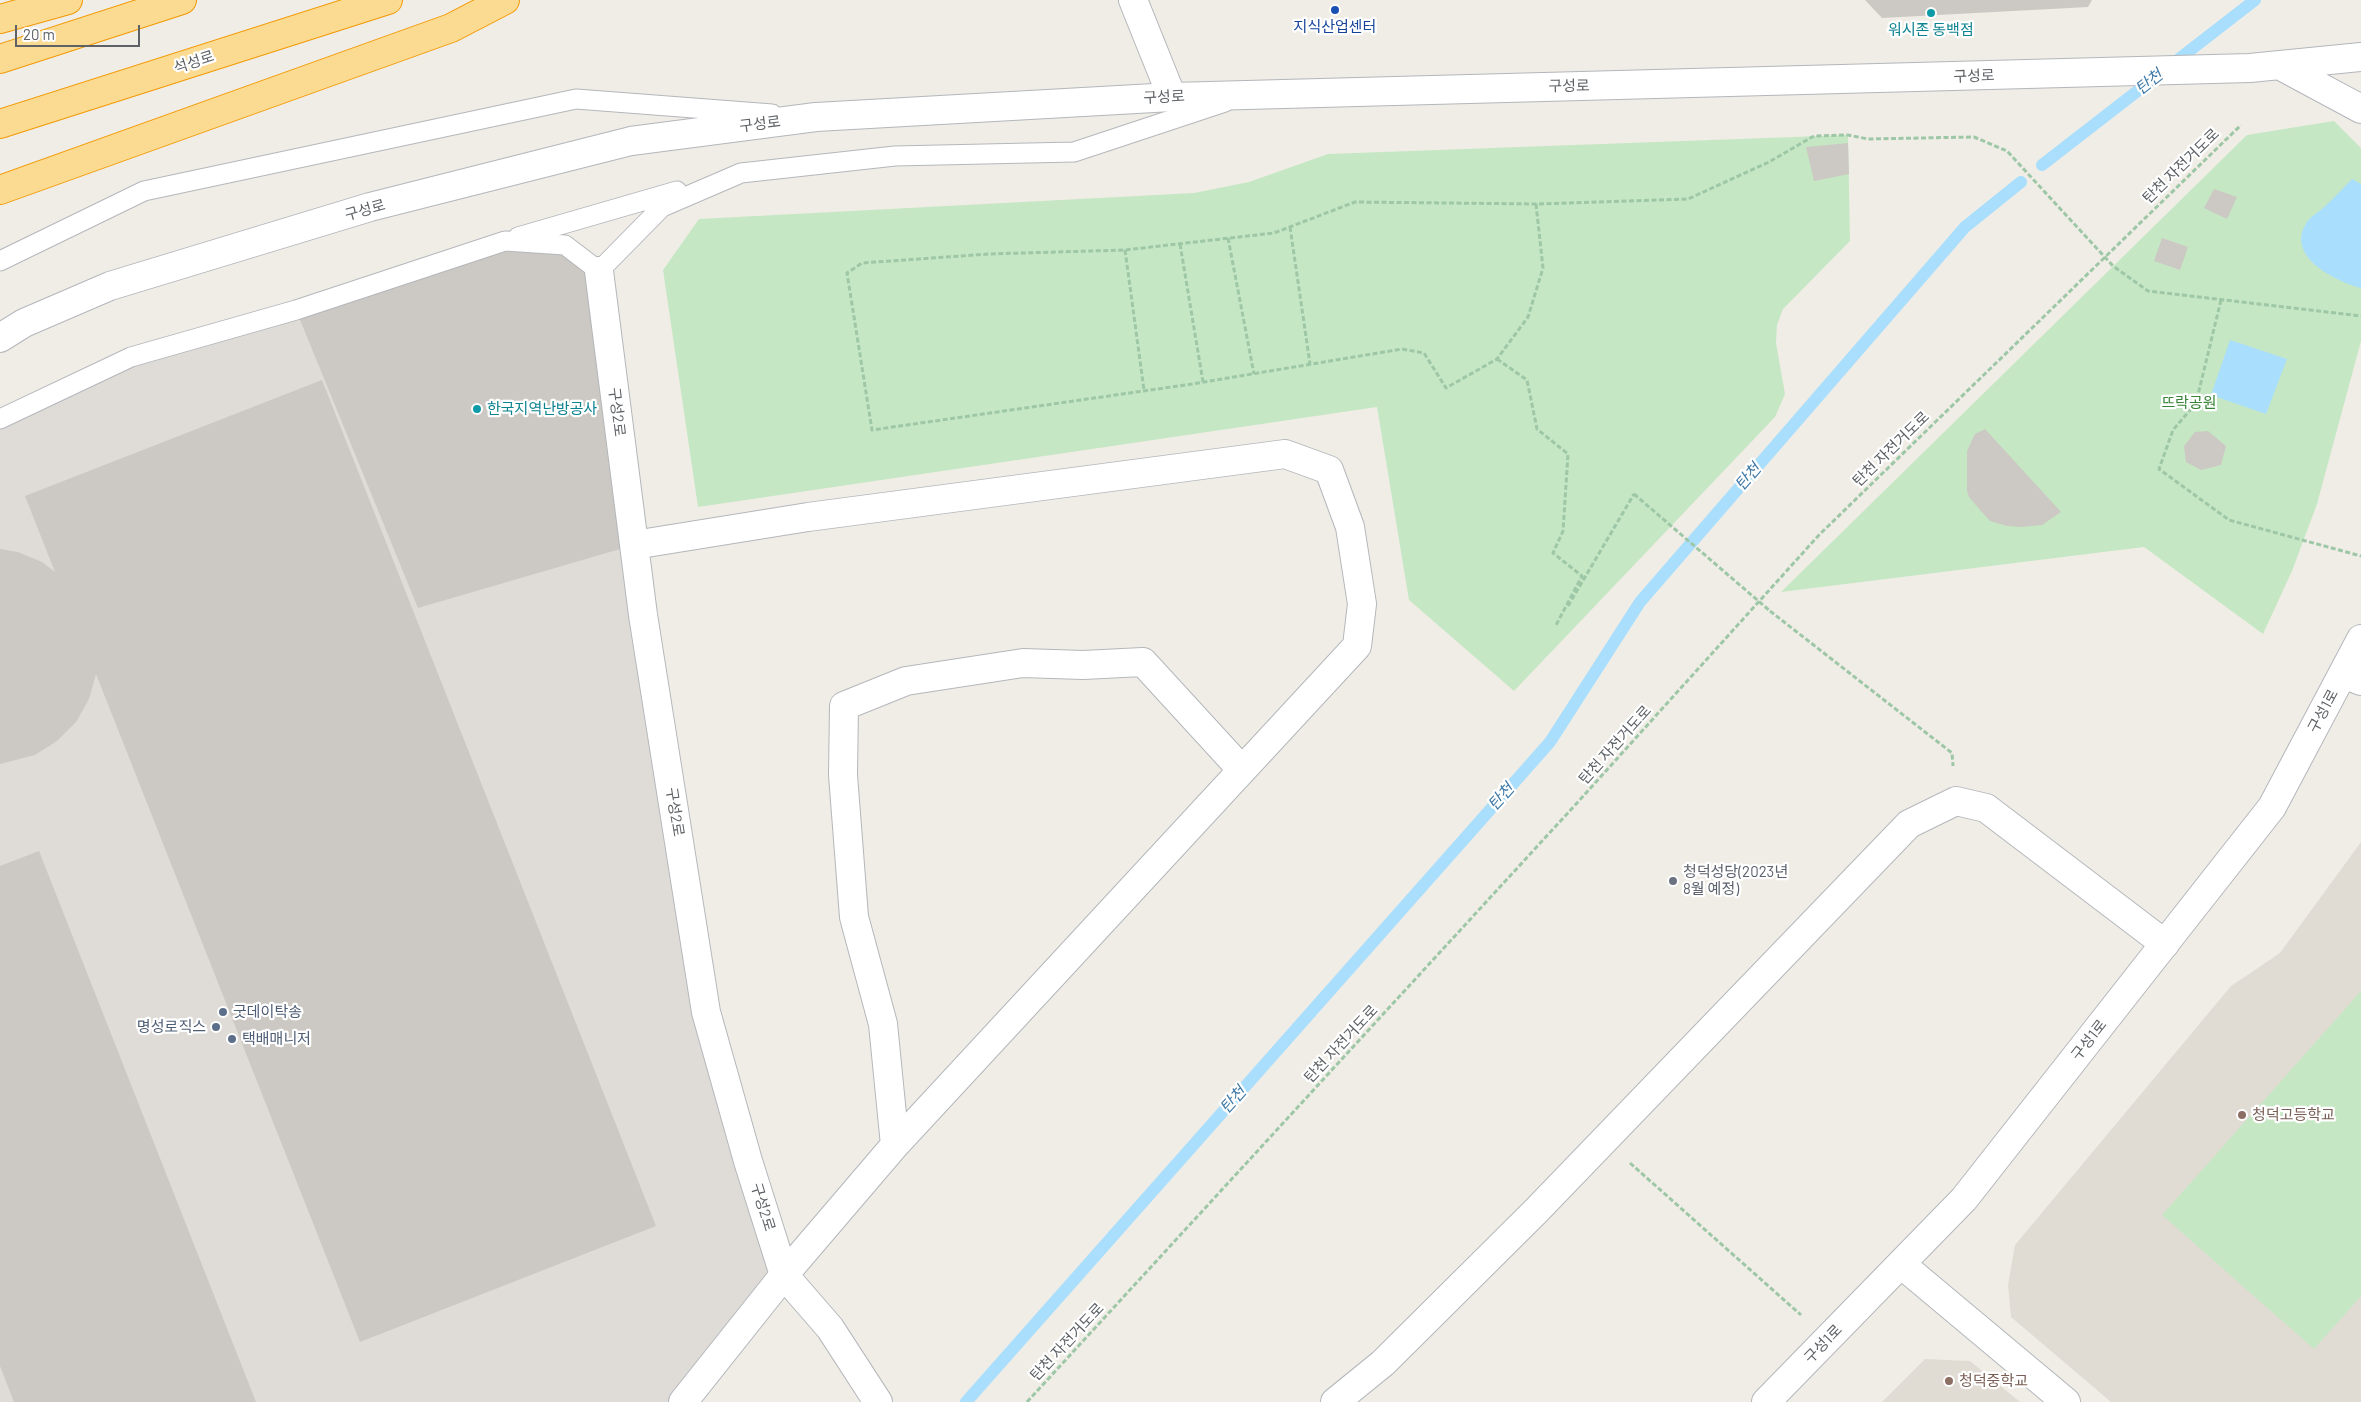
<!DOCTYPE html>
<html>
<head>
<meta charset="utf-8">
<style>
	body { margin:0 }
	#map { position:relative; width:2361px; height:1402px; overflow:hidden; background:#f0ede6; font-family:Barlow,sans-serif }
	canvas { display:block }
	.scale { position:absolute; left:15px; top:25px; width:125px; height:22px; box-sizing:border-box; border:2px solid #5e6266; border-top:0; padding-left:6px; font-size:15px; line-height:18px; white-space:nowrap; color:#5e6266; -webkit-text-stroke:4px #fff; paint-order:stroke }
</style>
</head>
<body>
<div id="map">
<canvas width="2361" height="1402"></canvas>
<div class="scale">20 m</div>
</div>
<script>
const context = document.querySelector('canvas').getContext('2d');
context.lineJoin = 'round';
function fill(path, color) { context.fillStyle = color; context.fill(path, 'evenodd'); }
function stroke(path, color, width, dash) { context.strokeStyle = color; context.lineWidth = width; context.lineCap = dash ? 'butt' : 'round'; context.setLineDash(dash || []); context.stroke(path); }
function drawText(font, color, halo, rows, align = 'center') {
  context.font = font + ' Barlow,"Noto Sans KR",sans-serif'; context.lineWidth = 4.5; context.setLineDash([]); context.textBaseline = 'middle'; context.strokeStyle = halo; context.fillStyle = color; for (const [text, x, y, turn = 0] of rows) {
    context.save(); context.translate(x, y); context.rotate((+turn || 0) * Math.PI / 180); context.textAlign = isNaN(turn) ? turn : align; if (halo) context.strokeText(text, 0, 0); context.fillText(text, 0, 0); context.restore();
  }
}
const industrial = new Path2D(`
	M296,310L634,545L706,1012L784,1275L683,1402H0V419L131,357Z`);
const education = new Path2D(`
	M2361,842V1402H2111L2011,1317L2008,1285L2015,1245L2231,986L2280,953Z
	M1925,1359L1970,1361L2020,1402H1882Z`);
const green = new Path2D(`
	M2334,121L2361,148V341L2317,504L2292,571L2263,634L2144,547L1781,592L2247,135Z
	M1848,135L1850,241L1783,309L1777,325L1776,343L1785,394L1775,417L1514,691L1409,600L1377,407L698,507L663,270L699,219L1194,193L1249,182L1328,154Z
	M2361,991V1296L2314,1349L2162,1215Z`);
const water = new Path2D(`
	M2352,179L2361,184V288C2335,281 2284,256 2307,222C2310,217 2317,213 2322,209C2332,200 2342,189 2352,179Z
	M2230,340L2287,359L2266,414L2211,395Z`);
const stream = new Path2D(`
	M2042,165L2255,0
	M966,1402L1550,742L1640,602L1965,227L2021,182`);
const building = new Path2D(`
	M1865,0H2092L2088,7L1882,18Z
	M1848,143L1849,174L1814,181L1806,147Z
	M2214,189L2237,197L2227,219L2204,208Z
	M2162,238L2188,247L2180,270L2154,261Z
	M505,241L565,245L599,271L634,545L418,608L296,310Z
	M322,380L656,1226L360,1342L96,674L89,699L76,722L57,741L35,755L0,764V549L18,552L42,562L55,572L25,496Z
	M1985,429L2061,512L2042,525L2022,527L2007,526L1990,521L1980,510L1969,497L1967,490V451L1975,434Z
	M2208,431L2226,446L2221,465L2201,470L2186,462L2184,446L2195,432Z
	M39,851L256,1402H14L0,1366V866Z`);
const path = new Path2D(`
	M1536,204L1543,268L1528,317L1497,359L1446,388L1424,353L1402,349L1192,384L872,430L847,273L862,263L989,254L1125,250L1274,233L1355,202L1536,204L1688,199L1769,162L1814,136L1848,135L1868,139L1974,137L2007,151L2113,266L2148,291L2361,316
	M1290,227L1310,364
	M1228,238L1254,374
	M1180,244L1203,382
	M1125,250L1144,390
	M2221,300L2196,403L2173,430L2159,469L2229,520L2361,556
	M1497,359L1527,380L1537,429L1568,454L1563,531L1553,553L1582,576L1555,627
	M1568,606L1634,494
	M1770,611L1952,753L1953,766
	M1630,1163L1801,1315
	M1027,1402L1577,803L1819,535L2241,125`);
const lane = new Path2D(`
	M518,237L677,191
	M0,261L144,191L576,99L772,114
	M0,419L131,357L296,310L505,241L565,245L599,271L662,207L741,173L895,156L1074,152L1225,102`);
const street = new Path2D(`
	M1133,0L1172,97
	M599,271L643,615L706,1012L748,1161L784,1275L830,1328L878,1402
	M634,545L808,517L1285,454L1329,470L1350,527L1362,604L1357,646L895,1145L784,1275L683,1402
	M2343,674L2361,681
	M895,1145L883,1024L854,917L843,775L844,706L906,681L1023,663L1083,665L1143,662L1242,770
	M1335,1402L1383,1363L1536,1211L1909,824L1956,801L1986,808L2165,944`);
const secondary = new Path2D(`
	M2279,65L2361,109
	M0,338L24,323L110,286L370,207L631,141L816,117L1172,97L2250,68L2361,57
	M1901,1264L2066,1402
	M1766,1402L1964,1199L2272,807L2361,639`);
const highway = new Path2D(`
	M0,19L68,0
	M0,59L182,0
	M0,124L388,0
	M0,190L451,28L505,0`);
const pathBridge = new Path2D(`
	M1634,494L1770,611`);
const markers = [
	[1335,10,5,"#1a4fb4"],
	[1931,13,5,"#0f9aa8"],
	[477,409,5,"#0f9aa8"],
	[1673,881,5,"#6b7280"],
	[223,1012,5,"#5c6f8a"],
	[216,1027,5,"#5c6f8a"],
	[232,1039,5,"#5c6f8a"],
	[2242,1115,5,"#8d6e63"],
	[1949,1381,5,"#8d6e63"]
];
const transitNames = [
	["지식산업센터",1335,27]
];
const cultureNames = [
	["워시존 동백점",1931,30],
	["한국지역난방공사",487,409,"left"]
];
const streetNames = [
	["석성로",194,62,-18],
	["구성로",1974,76,-2],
	["구성로",1569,86,-1],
	["구성로",1164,97,-3],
	["구성로",760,124,-7],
	["탄천 자전거도로",2181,166,-44],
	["구성로",365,210,-16],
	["구성2로",617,412,83],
	["탄천 자전거도로",1891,449,-44],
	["구성1로",2323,711,-62],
	["탄천 자전거도로",1615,745,-48],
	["구성2로",675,812,81],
	["구성1로",2089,1040,-52],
	["탄천 자전거도로",1341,1044,-47],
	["구성2로",763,1207,73],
	["탄천 자전거도로",1067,1342,-47],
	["구성1로",1823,1344,-46]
];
const parkNames = [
	["뜨락공원",2189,403]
];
const worshipNames = [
	["청덕성당(2023년",1683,872],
	["8월 예정)",1683,889]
];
const serviceNames = [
	["굿데이탁송",233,1012],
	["명성로직스",206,1027,"right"],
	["택배매니저",242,1039]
];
const educationNames = [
	["청덕고등학교",2252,1115],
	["청덕중학교",1959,1381]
];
const waterNames = [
	["탄천",2149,82,-38],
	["탄천",1748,477,-49],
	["탄천",1501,797,-48],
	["탄천",1233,1100,-48]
];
fill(industrial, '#dfdcd8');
fill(education, '#e0dcd4');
fill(green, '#c6e7c4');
fill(water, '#a9defd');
stroke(stream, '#a9defd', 12);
fill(building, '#ccc8c3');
stroke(lane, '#b4b7bb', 21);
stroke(street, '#b4b7bb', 30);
stroke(secondary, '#b3b6bb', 30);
stroke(highway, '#f29904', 30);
stroke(path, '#9dc7a6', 3, [5, 2.5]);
stroke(lane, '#fff', 19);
stroke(street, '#fff', 28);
stroke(secondary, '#fff', 28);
stroke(highway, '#fbda92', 28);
stroke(pathBridge, '#9dc7a6', 3, [5, 2.5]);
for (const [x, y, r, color] of markers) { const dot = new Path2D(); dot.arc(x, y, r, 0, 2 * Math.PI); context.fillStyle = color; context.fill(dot); stroke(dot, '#fff', 2); }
drawText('15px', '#164399', '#fff', transitNames);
drawText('15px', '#0d838f', '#fff', cultureNames);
drawText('15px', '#5e6266', '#fff', streetNames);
drawText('15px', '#388437', '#fff', parkNames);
drawText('15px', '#5b616d', '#fff', worshipNames, 'left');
drawText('15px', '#4e5e75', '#fff', serviceNames, 'left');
drawText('15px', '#785e54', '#fff', educationNames, 'left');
drawText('italic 16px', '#417aa7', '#fff', waterNames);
</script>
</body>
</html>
